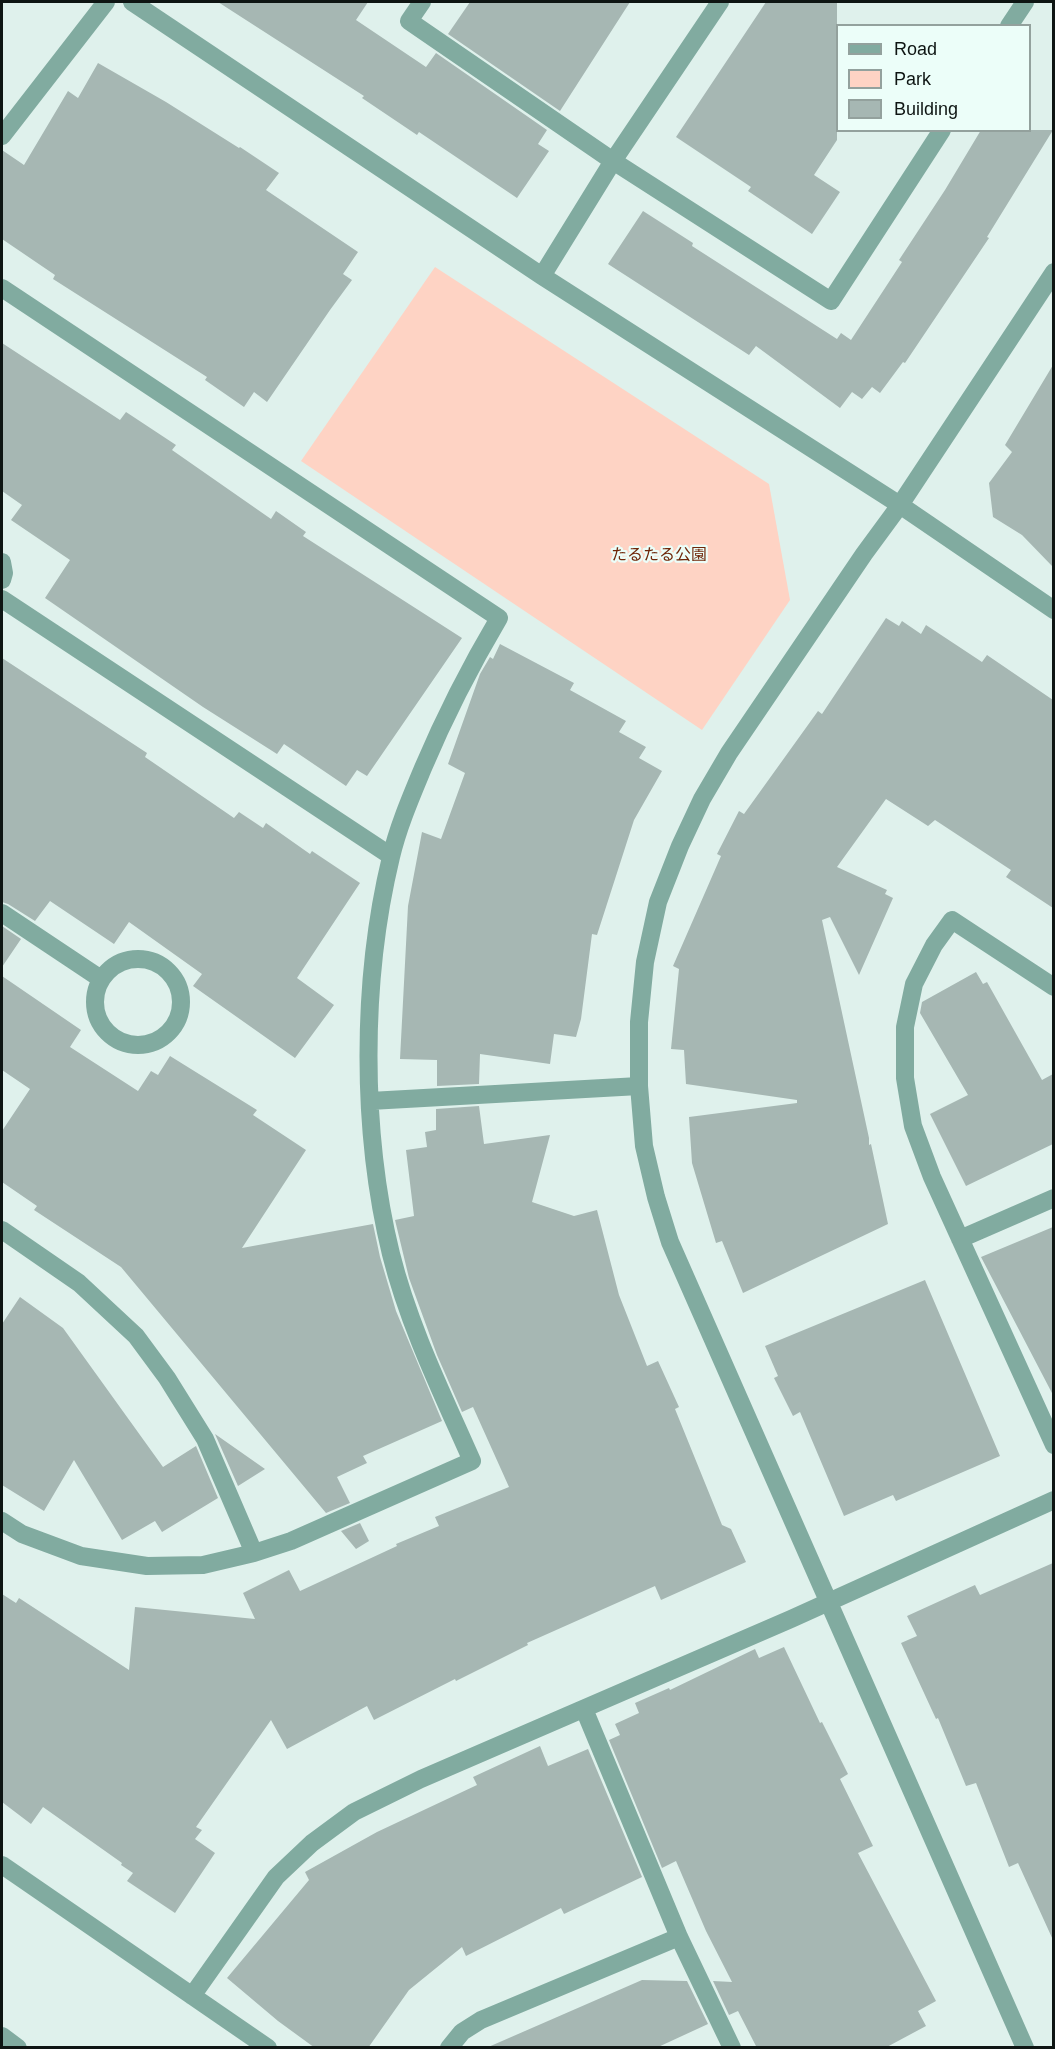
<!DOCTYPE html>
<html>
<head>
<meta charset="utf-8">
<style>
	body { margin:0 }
	#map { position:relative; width:1055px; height:2049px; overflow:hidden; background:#dff1ec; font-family:Arial,sans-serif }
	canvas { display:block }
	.frame { position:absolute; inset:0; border:3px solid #0e1513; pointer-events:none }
	.legend { position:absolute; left:836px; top:24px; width:195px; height:108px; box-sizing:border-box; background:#ecfef9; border:2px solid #93a19d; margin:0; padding:8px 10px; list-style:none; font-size:18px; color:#0e1513 }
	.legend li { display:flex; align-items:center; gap:12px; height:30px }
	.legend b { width:30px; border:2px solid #93a19d }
</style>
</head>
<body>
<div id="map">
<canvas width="1055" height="2049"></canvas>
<div class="frame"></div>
<ul class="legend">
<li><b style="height:8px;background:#81aba0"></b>Road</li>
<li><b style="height:16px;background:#fed3c4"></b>Park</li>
<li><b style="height:16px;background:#a6b7b3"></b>Building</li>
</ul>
</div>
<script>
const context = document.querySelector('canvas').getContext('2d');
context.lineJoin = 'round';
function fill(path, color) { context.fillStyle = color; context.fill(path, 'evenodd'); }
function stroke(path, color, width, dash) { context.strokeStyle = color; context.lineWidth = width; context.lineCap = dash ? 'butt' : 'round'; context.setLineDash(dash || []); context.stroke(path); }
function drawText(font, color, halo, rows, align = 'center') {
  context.font = font + ' Arial,"Noto Sans JP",sans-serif'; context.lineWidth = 4.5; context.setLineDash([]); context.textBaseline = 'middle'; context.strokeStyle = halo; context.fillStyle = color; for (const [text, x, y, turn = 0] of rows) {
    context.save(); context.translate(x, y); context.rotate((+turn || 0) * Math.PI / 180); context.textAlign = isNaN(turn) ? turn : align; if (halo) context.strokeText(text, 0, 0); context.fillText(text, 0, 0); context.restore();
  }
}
const green = new Path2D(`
	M435,267L769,484L790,600L702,730L301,461Z`);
const building = new Path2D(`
	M218,2H368L356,20L426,67L436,53L547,130L538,144L549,151L517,198L419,132L417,135L362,98L364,96Z
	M470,2H630L560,111L448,34Z
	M766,2H837V140L814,175L840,192L812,234L748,191L751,187L676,137Z
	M98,63L166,102L239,148L240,147L279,173L266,190L358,252L343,274L352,280L330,310L267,402L254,392L244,407L205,380L207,377L53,279L55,275L2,239V150L24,165L68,91L78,98Z
	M981,130H1053L987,237L989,238L905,363L903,362L880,393L872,387L862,399L852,392L840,408L756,346L749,355L608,264L643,211L693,243L692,246L837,339L841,333L851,340L902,262L899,260L945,190Z
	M2,343L120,420L126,412L176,445L172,450L271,519L276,511L306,532L303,536L462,638L367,776L357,770L346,786L284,744L277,754L203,707L45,598L70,560L11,520L22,505L2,491Z
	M1053,365V567L1022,535L993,517L989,483L1012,452L1005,445Z
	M886,618L899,626L902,621L921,634L926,625L982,662L987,655L1053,700V908L1006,877L1011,870L935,820L928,826L886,799L837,867L887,890L885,894L893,898L859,975L830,917L822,920L869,1138V1145L871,1144L888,1224L743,1293L722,1241L716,1243L692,1163L689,1117L797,1103V1100L686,1084L684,1050L671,1049L679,969L673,966L721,856L717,854L739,811L744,814L818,711L822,714Z
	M500,644L574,683L570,690L626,721L619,732L646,747L639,758L662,771L634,820L597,935L592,934L581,1019L576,1037L554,1034L550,1064L480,1054L479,1084L437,1086V1060L400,1059L408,906L422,832L441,839L465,773L448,764L480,674L490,657L493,659Z
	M2,658L147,753L145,757L234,818L239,812L263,828L266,823L310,854L312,851L360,883L297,978L334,1005L295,1058L193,986L202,974L129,922L114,944L50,901L35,921L8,904L2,902Z
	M2,926L21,939L2,967Z
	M976,972L983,984L987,982L1042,1080L1053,1074V1144L966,1186L930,1114L968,1095L920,1013L922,1002Z
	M2,976L81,1030L70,1047L138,1091L151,1071L158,1075L170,1056L257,1110L253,1115L306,1150L242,1248L373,1224L380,1257L396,1311L442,1421L363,1456L367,1463L337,1477L350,1503L326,1513L121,1267L34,1210L37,1206L2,1182V1131L30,1089L2,1070Z
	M479,1106L484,1144L550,1135L532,1202L574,1216L597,1210L619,1295L647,1366L658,1361L679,1407L675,1409L722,1525L731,1529L746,1562L661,1600L655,1586L527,1643L528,1645L456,1681L455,1679L374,1720L367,1706L287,1749L271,1720L196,1827L202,1830L195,1839L215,1853L175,1913L127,1881L133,1873L121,1865L122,1863L43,1807L31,1824L2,1802V1594L16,1603L19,1598L129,1670L135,1607L255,1619L243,1593L289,1570L300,1591L397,1546L396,1544L439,1526L435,1517L509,1487L473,1407L462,1412L437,1355L409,1278L395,1220L414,1216L406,1150L427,1147L425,1132L436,1130V1109Z
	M1053,1227V1395L981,1257Z
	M925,1280L1000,1456L896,1501L893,1495L844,1516L800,1412L793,1416L774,1378L778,1376L765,1346Z
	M20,1297L63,1328L163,1467L196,1446L218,1498L162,1532L155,1521L122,1540L74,1460L44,1511L2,1485V1324Z
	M215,1434L265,1469L238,1486Z
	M360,1523L369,1541L356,1549L341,1531Z
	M1053,1563V1940L1018,1863L1009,1867L976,1783L966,1786L938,1718L936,1719L901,1643L917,1636L907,1616L975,1585L980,1595Z
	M784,1647L820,1723L822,1722L848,1774L840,1779L873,1846L858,1853L936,2001L918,2011L926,2026L885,2048H757L738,2011L729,2015L713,1981L732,1982L706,1931L676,1861L662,1868L609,1740L620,1735L615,1724L639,1713L635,1703L669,1688L670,1690L755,1649L759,1658Z
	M540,1746L548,1766L588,1749L642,1877L564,1914L561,1908L466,1956L462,1947L409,1990L368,2048H315L278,2021L227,1978L309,1880L305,1872L377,1832L477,1785L473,1777Z
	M642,1980L687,1981L708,2024L656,2048H486Z`);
const minor = new Path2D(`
	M132,2L542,276L900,505L1054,610
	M422,2L409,21L613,161L831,301L942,130
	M1009,26L1025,2
	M2,136L106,2
	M542,276L613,161L720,2
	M2,288L499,618C470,667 445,716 423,768C411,797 398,827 391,857C361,981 361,1131 391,1254C409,1326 442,1393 472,1461L291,1541L254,1553L203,1565L147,1566L81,1556L22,1534L2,1521
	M2,562L4,573L2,580
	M2,599L391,856
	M2,913L101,979
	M95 1002a43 43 0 1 1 86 0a43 43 0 1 1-86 0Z
	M1054,987L952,920L934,945L914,984L905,1027V1078L913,1126L932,1177L1054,1445
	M370,1101L639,1086
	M2,1230L79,1283L136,1336L167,1378L205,1439L254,1553
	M960,1239L1054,1198
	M584,1709L679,1937L732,2048
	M2,1865L268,2048
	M192,1996L276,1877L312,1843L354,1812L421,1779L791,1619L1054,1500
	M2,2036L18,2048
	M449,2048L462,2032L481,2020L679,1937
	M1025,2048L670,1242L656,1197L644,1146L639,1086V1022L645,962L658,902L680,846L702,799L729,753L864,554L900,505L1054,272`);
const parkNames = [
	["たるたる公園",659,556]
];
fill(green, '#fed3c4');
fill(building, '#a6b7b3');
stroke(minor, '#81aba0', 18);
drawText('16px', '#6f2709', '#ecfef9', parkNames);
</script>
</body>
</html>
